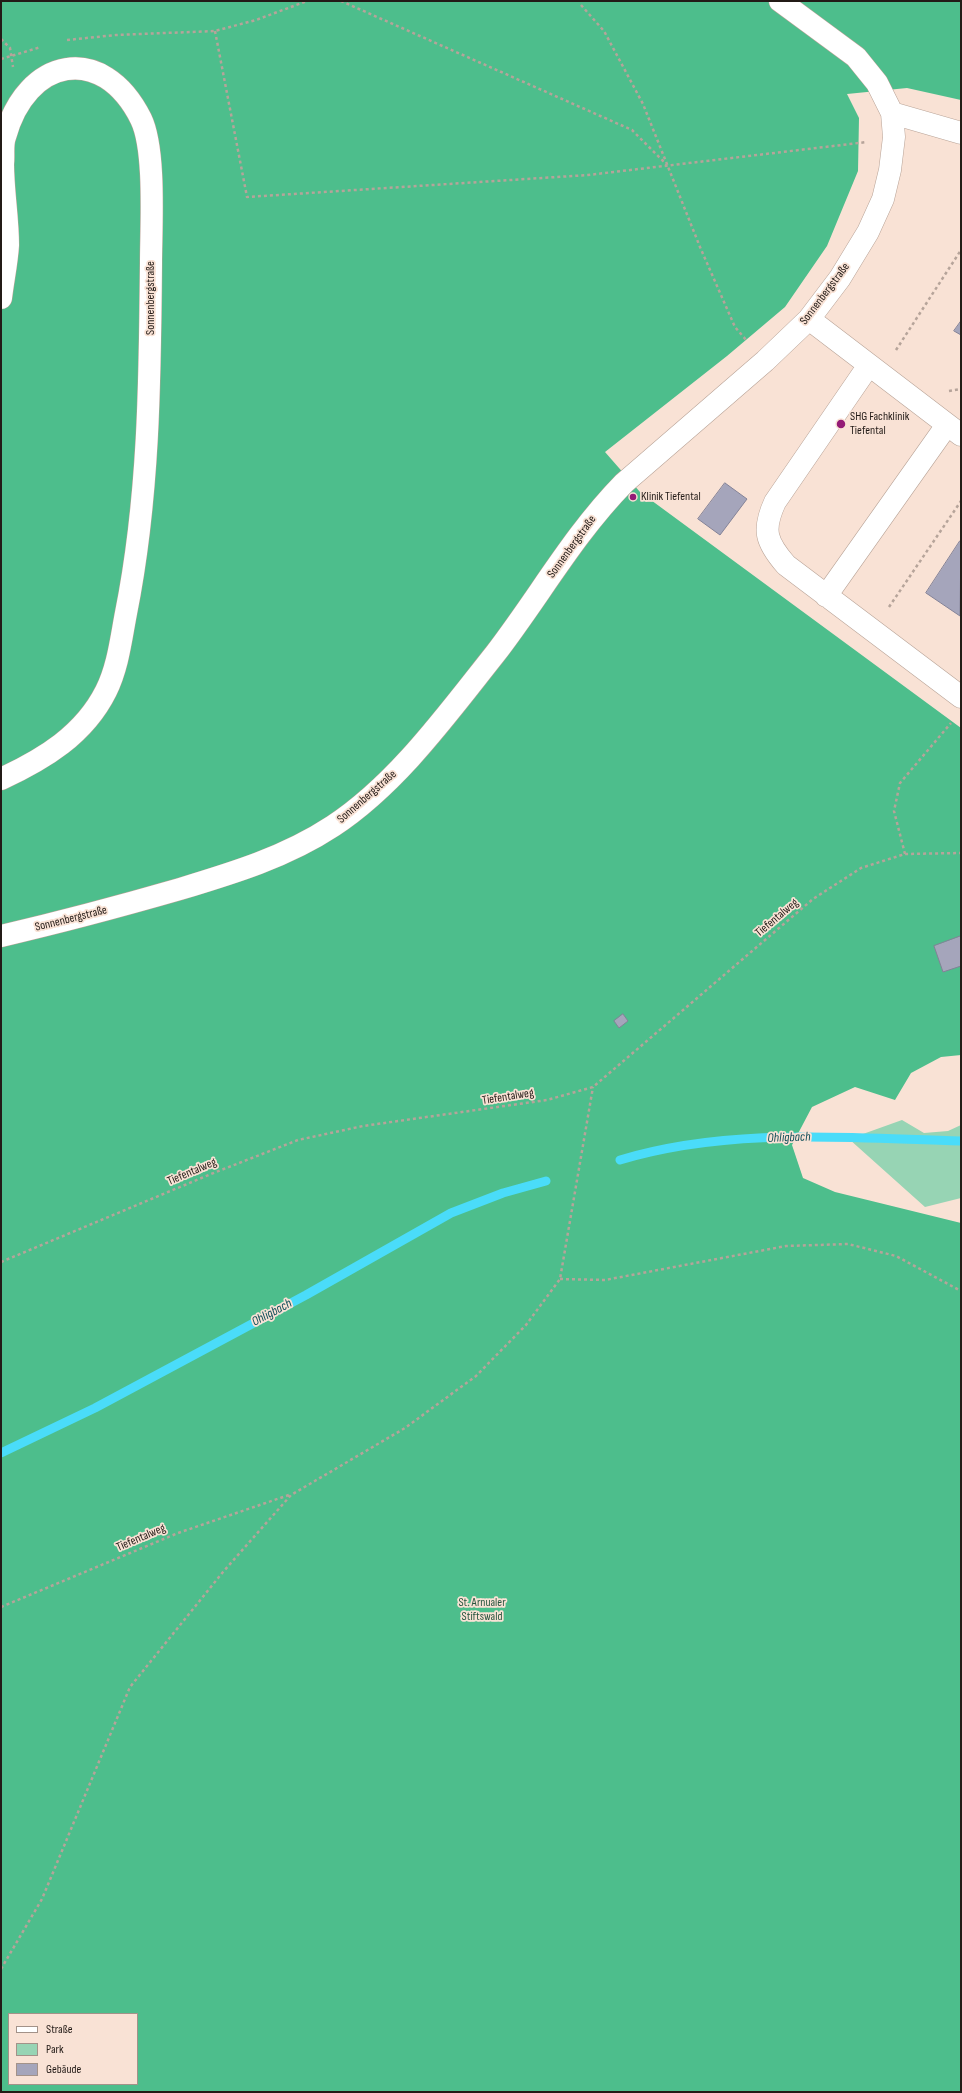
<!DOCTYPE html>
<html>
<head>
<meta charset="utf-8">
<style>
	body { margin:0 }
	#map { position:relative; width:962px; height:2093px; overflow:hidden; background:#f9e2d5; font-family:"Sofia Sans Condensed",sans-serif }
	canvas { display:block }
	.frame { position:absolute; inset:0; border:2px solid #231b17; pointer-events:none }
	.legend { position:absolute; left:8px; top:2013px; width:130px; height:72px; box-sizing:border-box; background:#f9e2d5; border:1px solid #a39289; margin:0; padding:5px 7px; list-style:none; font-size:12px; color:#231b17 }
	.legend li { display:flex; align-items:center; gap:8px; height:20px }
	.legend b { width:20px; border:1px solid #a39289 }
</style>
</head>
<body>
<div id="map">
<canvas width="962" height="2093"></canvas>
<div class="frame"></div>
<ul class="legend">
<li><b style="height:5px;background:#fff"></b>Straße</li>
<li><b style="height:11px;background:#97d4b4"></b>Park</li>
<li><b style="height:11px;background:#a5a5bb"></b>Gebäude</li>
</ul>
</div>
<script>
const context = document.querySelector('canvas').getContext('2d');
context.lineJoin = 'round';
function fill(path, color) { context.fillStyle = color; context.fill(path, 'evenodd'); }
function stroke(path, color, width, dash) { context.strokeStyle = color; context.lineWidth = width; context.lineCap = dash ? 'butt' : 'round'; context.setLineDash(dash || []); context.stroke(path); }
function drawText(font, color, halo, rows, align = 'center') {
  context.font = font + ' "Sofia Sans Condensed",sans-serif'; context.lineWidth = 3.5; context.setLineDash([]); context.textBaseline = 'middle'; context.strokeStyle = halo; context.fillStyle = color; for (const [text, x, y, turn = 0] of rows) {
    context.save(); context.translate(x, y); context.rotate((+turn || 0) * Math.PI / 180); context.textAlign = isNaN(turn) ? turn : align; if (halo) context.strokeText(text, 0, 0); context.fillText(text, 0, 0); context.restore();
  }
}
const green = new Path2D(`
	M902,1120L924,1133L948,1131L961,1125V1198L925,1207L849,1139Z`);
const forest = new Path2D(`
	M1,1H961V100L907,88L847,94L859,118L858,171L827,246L785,307L727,356L605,452L640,492L961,728V1055L941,1057L911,1073L895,1100L855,1087L812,1107L792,1145L803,1178L835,1192L961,1223V2092H1ZM9,2014H137V2084H9Z`);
const stream = new Path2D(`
	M620,1160C730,1127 847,1138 961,1141
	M1,1453L95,1408L306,1295L451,1213L503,1193L546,1181`);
const building = new Path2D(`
	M961,321V335L954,331Z
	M725,483L747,499L720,535L698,519Z
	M960,541H961L960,616L926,593Z
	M961,936V966L943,972L934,946Z
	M623,1014L628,1021L619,1028L614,1021Z`);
const path = new Path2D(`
	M341,1L632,130L667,165
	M581,5L604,31L643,104L700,247L735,327L747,341
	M215,31L247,197L588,175L867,142
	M1,39L10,48L13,67
	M67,40L116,35L215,31L256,20L307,1
	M1,59L41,47
	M896,350L961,250
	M949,391L961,389
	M889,607L961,501
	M905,854L894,811L900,783L951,723
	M1,1262L211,1174L298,1140L363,1126L547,1100L593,1087L813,899L861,868L905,854L961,853
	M560,1279L605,1280L786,1246L848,1244L896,1256L961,1291
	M1,1607L178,1533L289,1495
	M1,1969L42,1899L130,1687L223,1572L291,1495L405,1428L476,1376L526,1325L560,1279L593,1087`);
const minor = new Path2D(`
	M892,113L961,133
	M1,298C3,281 7,262 8,245C8,218 3,191 3,164C4,155 2,145 5,137C26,58 102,41 141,119C156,150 151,227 151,263C150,380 149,498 126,613C121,639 118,667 106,691C84,735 44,759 1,779
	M809,319L961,435
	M869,365L775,502C762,530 766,542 786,565L961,697
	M826,596L947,425
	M1,936C61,922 121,906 180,889C233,873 286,857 333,826C397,784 448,713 495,654C539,597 573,535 624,483L765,361L809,319L840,278L868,232L883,199L890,170L894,137L892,113L877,83L856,57L780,1`);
const markers = [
	[841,424,5,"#941b76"],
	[633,497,4,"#941b76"]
];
const streetNames = [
	["Sonnenbergstraße",825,294,-53],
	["Sonnenbergstraße",151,298,-90],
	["Sonnenbergstraße",572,547,-54],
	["Sonnenbergstraße",367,797,-41],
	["Tiefentalweg",777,918,-40],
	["Sonnenbergstraße",71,919,-14],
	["Tiefentalweg",508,1097,-9],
	["Tiefentalweg",192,1172,-23],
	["Tiefentalweg",141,1538,-23]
];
const poiNames = [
	["SHG Fachklinik",850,417],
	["Tiefental",850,431],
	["Klinik Tiefental",641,497]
];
const parkNames = [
	["St. Arnualer",482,1603],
	["Stiftswald",482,1617]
];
const waterNames = [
	["Ohligbach",789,1138,-2],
	["Ohligbach",272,1313,-28]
];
fill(green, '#97d4b4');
fill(forest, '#4dbe8c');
stroke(stream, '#4adcf9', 9);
fill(building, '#a5a5bb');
stroke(building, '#838297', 1);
stroke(minor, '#b8a397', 23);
stroke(path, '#b6a49a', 2.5, [3, 3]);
stroke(minor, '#fff', 22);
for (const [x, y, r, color] of markers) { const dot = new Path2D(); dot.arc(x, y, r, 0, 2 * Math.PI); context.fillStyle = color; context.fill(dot); stroke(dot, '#f9e2d5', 1.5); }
drawText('12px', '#231b17', '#f9e2d5', streetNames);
drawText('12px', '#231b17', '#f9e2d5', poiNames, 'left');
drawText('12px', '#26543e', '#f9e2d5', parkNames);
drawText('italic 13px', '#0c4c58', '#f9e2d5', waterNames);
</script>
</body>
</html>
